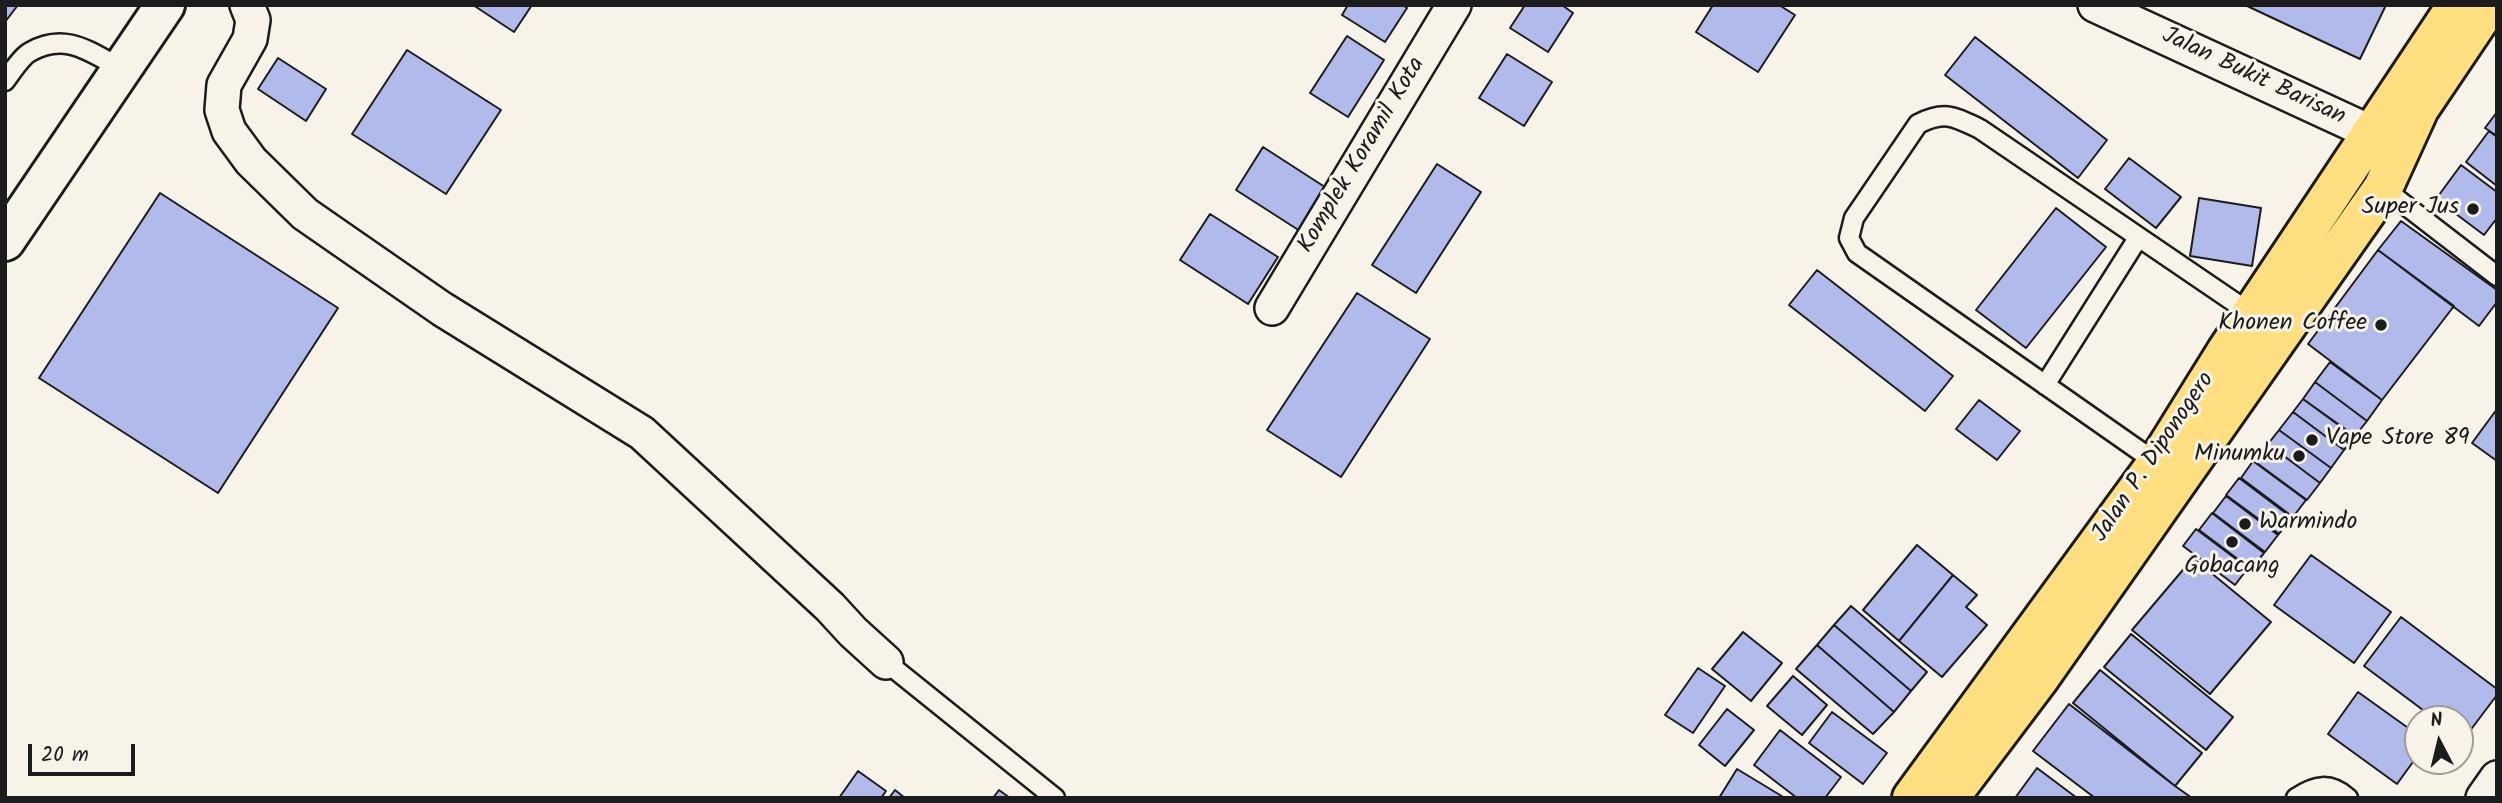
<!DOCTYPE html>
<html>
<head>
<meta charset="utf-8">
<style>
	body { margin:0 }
	#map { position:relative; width:2502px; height:803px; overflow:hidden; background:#f7f3e8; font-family:Kalam,sans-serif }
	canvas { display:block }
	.frame { position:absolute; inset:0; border:7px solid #1c1c1c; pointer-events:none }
	.north { position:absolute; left:2404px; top:705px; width:70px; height:70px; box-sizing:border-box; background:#f7f3e8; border:2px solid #9f9d96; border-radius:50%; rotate:353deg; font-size:19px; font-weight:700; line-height:28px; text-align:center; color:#1c1c1c }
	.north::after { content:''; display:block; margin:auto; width:24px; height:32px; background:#1c1c1c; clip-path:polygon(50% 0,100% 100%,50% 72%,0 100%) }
	.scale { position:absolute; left:28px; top:744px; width:107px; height:32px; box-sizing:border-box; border:4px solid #1c1c1c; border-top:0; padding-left:9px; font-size:21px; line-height:24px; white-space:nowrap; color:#1c1c1c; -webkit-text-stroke:5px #f7f3e8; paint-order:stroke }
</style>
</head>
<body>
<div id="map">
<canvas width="2502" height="803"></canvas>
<div class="frame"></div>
<div class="north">N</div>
<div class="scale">20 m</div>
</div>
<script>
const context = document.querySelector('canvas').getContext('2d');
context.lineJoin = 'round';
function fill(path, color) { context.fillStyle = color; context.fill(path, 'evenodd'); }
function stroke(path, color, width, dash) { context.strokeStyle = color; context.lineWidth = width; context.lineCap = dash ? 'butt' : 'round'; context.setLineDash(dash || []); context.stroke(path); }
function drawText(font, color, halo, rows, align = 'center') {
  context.font = font + ' Kalam,sans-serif'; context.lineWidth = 6; context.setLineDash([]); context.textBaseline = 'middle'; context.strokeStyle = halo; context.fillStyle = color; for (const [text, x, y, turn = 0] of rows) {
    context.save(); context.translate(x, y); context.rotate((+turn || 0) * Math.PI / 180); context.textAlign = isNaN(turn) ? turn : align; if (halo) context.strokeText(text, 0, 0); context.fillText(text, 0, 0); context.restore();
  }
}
const building = new Path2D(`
	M5,5H18L5,22Z
	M473,5H532L514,32Z
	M1348,5H1403L1407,8L1385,42L1342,15Z
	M1525,5H1562L1573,13L1548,52L1510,28Z
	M1713,5H1779L1795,15L1758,72L1696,32Z
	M2245,5H2386L2360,59Z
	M1347,36L1384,60L1348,117L1310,93Z
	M1975,37L2107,140L2078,178L1945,75Z
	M407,50L501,110L446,194L352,134Z
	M1507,54L1552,82L1524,126L1479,98Z
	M278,58L326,89L306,121L258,89Z
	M2497,112V136L2485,128Z
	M2489,131L2497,137V186L2466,162Z
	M1263,147L1328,189L1300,231L1236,190Z
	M2129,158L2181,197L2156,228L2105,189Z
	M1437,164L1481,192L1416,293L1372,265Z
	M2461,165L2497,192V218L2484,235L2436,199Z
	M160,193L338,308L218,493L39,378Z
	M2199,198L2261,208L2252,266L2190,256Z
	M2056,208L2106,247L2026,348L1976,310Z
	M1210,214L1278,257L1248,304L1180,260Z
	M2401,221L2497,290V302L2479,326L2378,250Z
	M2378,250L2454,306L2382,400L2308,344Z
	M1817,270L1953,376L1925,411L1789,305Z
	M1357,293L1430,339L1341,477L1267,430Z
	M2330,362L2382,400L2367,421L2315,382Z
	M2315,382L2367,421L2355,436L2303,399Z
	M2303,399L2355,437L2344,450L2293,412Z
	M1979,400L2020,431L1997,460L1956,429Z
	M2497,409V461L2472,443Z
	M2293,412L2344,450L2331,468L2279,430Z
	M2279,430L2331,468L2320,483L2268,444Z
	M2268,444L2320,483L2307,500L2254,461Z
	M2253,461L2306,500L2293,517L2241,478Z
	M2239,478L2291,517L2279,534L2226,495Z
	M2226,496L2278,535L2265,552L2213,513Z
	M2212,513L2264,553L2251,569L2199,530Z
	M2196,529L2248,568L2235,585L2183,546Z
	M1917,545L1953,575L1899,641L1863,610Z
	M2311,555L2391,612L2354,663L2274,605Z
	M2193,558L2271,622L2210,694L2132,630Z
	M1953,575L1977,595L1966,607L1987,625L1942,677L1899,641Z
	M1851,606L1927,672L1911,691L1834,625Z
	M2401,617L2497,689V695L2463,740L2460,737V719H2435L2364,666Z
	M1834,625L1911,691L1894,712L1817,645Z
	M1743,632L1782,663L1751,701L1712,669Z
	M2131,634L2233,717L2206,750L2104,667Z
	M1817,645L1894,712L1873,734L1796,669Z
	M1698,668L1725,686L1693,733L1665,715Z
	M2100,670L2202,753L2175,786L2073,703Z
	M1793,676L1827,705L1802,735L1767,706Z
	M2358,692L2418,735V755L2397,784L2328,734Z
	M2069,704L2175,786L2192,798H2095L2033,751Z
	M1727,709L1754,730L1725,766L1699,745Z
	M1832,712L1887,753L1863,784L1809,743Z
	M1780,730L1841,777L1825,798H1797L1754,765Z
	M2037,768L2077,798H2015Z
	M1737,769L1785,798H1719Z
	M858,771L886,791L881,798H839Z
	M895,790L905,798H889Z
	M999,790L1010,798H993Z`);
const lane = new Path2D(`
	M5,81C12,72 21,57 30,52C66,31 91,53 122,69
	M2383,188L2497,276
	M2045,385L2138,238
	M2157,463L1857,253L1849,238L1854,218L1918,124C1945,110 1955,117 1980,129L2237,304L2251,316
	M886,662L1055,798
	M2296,798C2315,785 2330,782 2348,798`);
const street = new Path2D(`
	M247,5L253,20L250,39L224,85L222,110L229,131L251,161L305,214L442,309L642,433L830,607L853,632L886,662
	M2095,5L2372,133
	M1272,308L1454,5
	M2483,798L2497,778`);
const secondary = new Path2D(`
	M5,241L165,5`);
const primary = new Path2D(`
	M1912,798L2157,463L2226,352L2457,5
	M1949,798L2038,680L2383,188L2419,109L2489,5`);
const markers = [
	[2473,209,7,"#1c1c1c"],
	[2381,325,7,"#1c1c1c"],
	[2312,440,7,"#1c1c1c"],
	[2299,456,7,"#1c1c1c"],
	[2245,524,7,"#1c1c1c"],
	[2232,542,7,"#1c1c1c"]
];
const streetNames = [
	["Jalan Bukit Barisan",2253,78,25],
	["Komplek Koramil Kota",1363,156,-59],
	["Jalan P. Diponogero",2155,458,-56]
];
const poiNames = [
	["Super Jus",2459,209],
	["Khonen Coffee",2367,325],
	["Vape Store 89",2326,440,"left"],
	["Minumku",2285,456],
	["Warmindo",2259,524,"left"],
	["Gobacang",2232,568,"center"]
];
fill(building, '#b0baeb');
stroke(building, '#1c1c1c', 2);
stroke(lane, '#1c1c1c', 23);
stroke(street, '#1c1c1c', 38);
stroke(secondary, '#1c1c1c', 44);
stroke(primary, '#1c1c1c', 44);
stroke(lane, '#f7f3e8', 18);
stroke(street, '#f7f3e8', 33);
stroke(secondary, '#f7f3e8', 38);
stroke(primary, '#ffdf80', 38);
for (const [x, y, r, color] of markers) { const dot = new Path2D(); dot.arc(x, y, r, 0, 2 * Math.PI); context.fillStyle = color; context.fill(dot); stroke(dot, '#f7f3e8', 2.5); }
drawText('24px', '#1c1c1c', '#f7f3e8', streetNames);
drawText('24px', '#1c1c1c', '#f7f3e8', poiNames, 'right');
</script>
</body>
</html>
